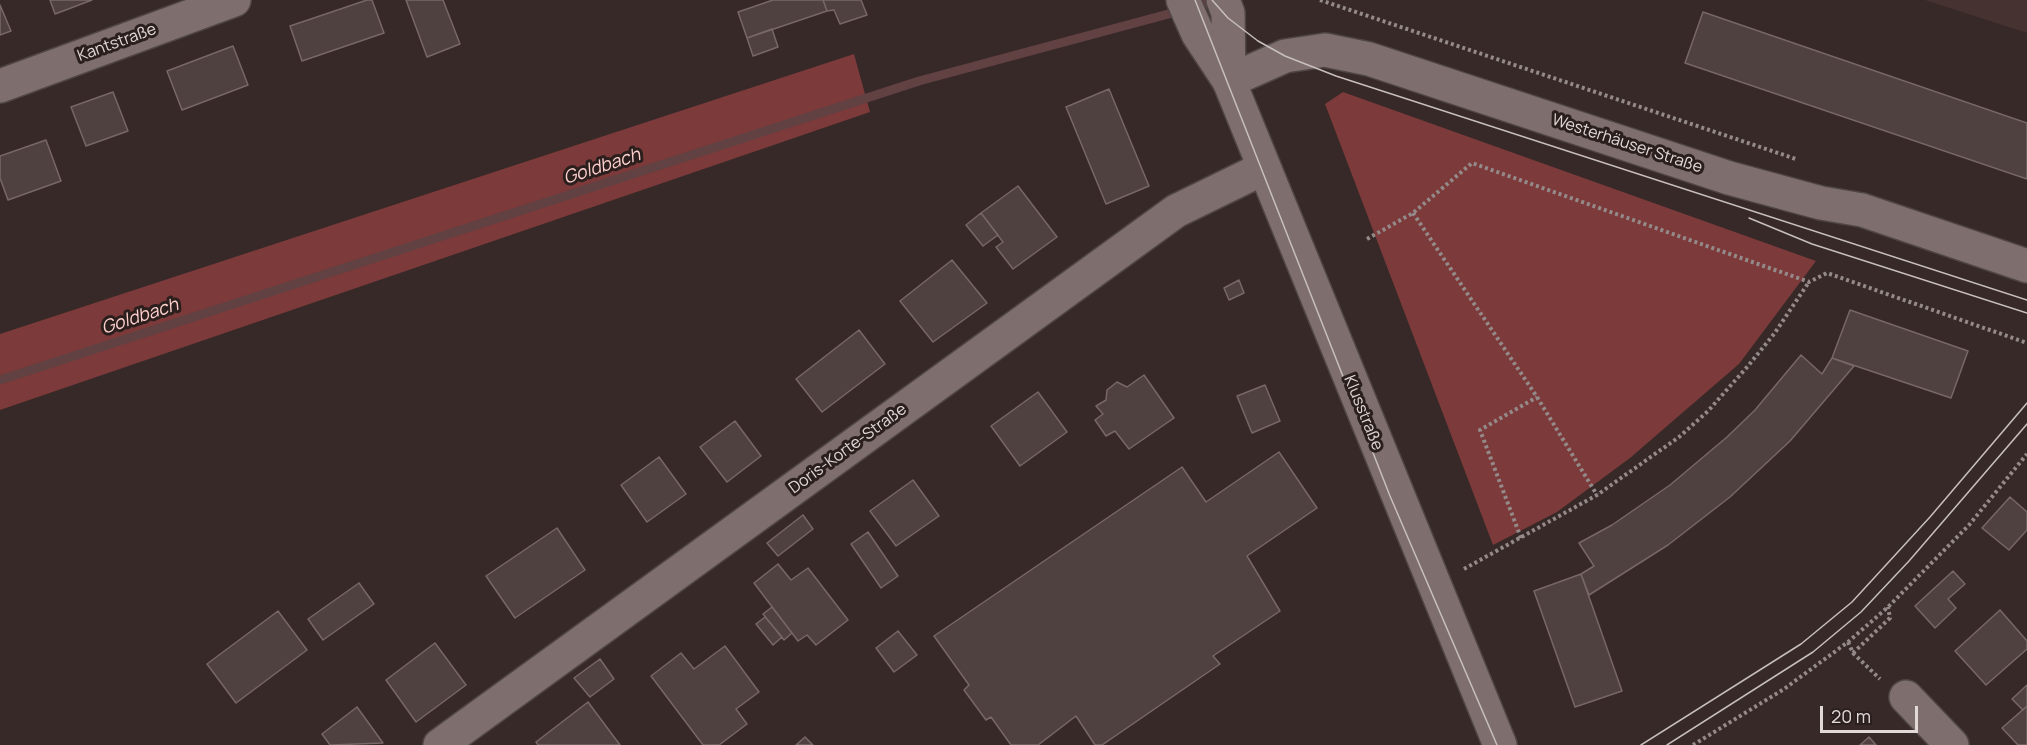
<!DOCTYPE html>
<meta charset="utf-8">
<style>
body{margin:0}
#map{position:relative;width:2027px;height:745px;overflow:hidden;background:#362928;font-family:Manrope,sans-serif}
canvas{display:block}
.scale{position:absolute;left:1820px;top:706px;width:98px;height:27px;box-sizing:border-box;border:3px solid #e1d9d8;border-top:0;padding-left:8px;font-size:18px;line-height:21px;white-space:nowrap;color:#e1d9d8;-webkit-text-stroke:4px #2b1f1e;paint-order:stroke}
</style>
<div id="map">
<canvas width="2027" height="745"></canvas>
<div class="scale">20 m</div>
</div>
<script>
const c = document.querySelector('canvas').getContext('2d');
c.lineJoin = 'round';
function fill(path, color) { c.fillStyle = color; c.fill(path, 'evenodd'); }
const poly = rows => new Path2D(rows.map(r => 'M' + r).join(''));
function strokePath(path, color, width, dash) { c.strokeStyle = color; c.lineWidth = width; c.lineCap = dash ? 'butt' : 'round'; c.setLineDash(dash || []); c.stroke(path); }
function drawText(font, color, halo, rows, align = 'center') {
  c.font = font + ' Manrope,sans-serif'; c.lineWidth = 6; c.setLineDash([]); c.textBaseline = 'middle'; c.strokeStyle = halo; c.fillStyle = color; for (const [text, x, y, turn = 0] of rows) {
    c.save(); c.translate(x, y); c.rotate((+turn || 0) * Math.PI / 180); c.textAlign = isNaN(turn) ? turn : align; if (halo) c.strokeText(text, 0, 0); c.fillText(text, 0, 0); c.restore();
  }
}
const built = poly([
 [1925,0,2027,0,2027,33]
]);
const green = poly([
 [854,54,870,112,0,410,0,334],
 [1343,92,1816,261,1739,364,1630,458,1557,512,1493,545,1325,104]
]);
const stream = poly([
 [0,380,919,81,1217,1]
]);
const building = poly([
 [50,0,92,0,55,14,50,0],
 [367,0,372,0,384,33,302,61,290,26,367,0],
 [406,0,443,0,460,44,427,57,406,0],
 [773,0,823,0,827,11,747,38,738,12,773,0],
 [823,0,861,0,867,15,840,24,834,10,827,11,823,0],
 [0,5,11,31,0,35,0,5],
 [1703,12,2027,123,2027,179,1685,63,1703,12],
 [772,29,778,47,753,56,747,38,772,29],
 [233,46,248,85,182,110,167,71,233,46],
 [1109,89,1149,186,1106,204,1066,107,1109,89],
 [113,92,128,131,86,146,71,107,113,92],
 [46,140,61,181,8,200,0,178,0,156,46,140],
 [1018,186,1057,237,1013,269,996,247,1003,242,981,213,1018,186],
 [981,213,998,235,983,246,966,225,981,213],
 [952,260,987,303,933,342,900,301,952,260],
 [1239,280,1244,293,1229,300,1224,288,1239,280],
 [1850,310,1968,351,1951,398,1832,358,1850,310],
 [859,330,885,364,822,412,796,379,859,330],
 [1801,355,1822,374,1832,358,1854,366,1790,441,1730,497,1668,545,1589,595,1581,574,1594,566,1579,543,1612,525,1670,485,1727,437,1755,410,1801,355],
 [1144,375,1174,418,1129,449,1115,431,1106,436,1095,420,1103,414,1096,406,1106,400,1107,390,1117,382,1127,387,1144,375],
 [1265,385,1280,421,1252,433,1237,396,1265,385],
 [1038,392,1067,432,1020,466,991,426,1038,392],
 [735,421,761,456,727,482,700,447,735,421],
 [1279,452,1317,508,1247,556,1280,611,1213,656,1220,664,1102,745,1095,745,1076,716,1038,745,1011,745,991,717,986,720,964,690,969,685,934,636,1182,467,1206,502,1279,452],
 [659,457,686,494,647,522,621,485,659,457],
 [913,480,939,516,896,546,870,511,913,480],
 [2010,497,2027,512,2027,530,2009,550,1982,528,2010,497],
 [803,515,813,529,778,556,767,543,803,515],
 [557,528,585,570,515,618,486,576,557,528],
 [868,532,898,576,881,588,851,544,868,532],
 [778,564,791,580,808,568,848,620,816,645,807,635,798,641,754,583,778,564],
 [1953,571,1965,584,1948,599,1956,608,1935,628,1915,606,1953,571],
 [1581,574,1622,691,1575,707,1534,591,1581,574],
 [359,583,374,604,323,640,308,619,359,583],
 [772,607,792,633,784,640,763,614,772,607],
 [2000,610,2027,641,2027,649,1986,685,1955,651,2000,610],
 [278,611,307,650,236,703,207,664,278,611],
 [765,617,782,637,773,645,756,624,765,617],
 [898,631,917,655,894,672,876,648,898,631],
 [435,643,466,685,416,722,386,680,435,643],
 [725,646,759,692,736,709,747,724,719,745,703,745,651,676,681,653,694,669,725,646],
 [600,659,614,679,590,697,574,678,600,659],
 [2027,685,2027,706,2023,710,2012,699,2027,685],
 [588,702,620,745,538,745,536,742,588,702],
 [2027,706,2027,745,2018,745,2002,728,2027,706],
 [357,707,383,743,330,745,322,734,357,707],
 [805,737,813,745,796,745,805,737],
 [1869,737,1876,745,1860,745,1869,737]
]);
const path = poly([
 [1320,0,1796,159],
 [1413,213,1537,397,1597,495],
 [1367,239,1413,213,1472,163,1809,282,1827,273,2027,343],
 [1521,538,1480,430,1537,397],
 [1464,569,1597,495,1679,437,1708,411,1748,366,1774,334,1809,282],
 [1848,642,1853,653,1880,679],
 [1853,653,1890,618,1888,607],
 [1693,745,1784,689,1848,642,1888,607,1969,525,2027,454]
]);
const minor = poly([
 [1183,0,1198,34,1229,81],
 [1223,0,1228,13,1229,81],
 [0,86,234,0],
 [1906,697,1952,745],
 [440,745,1176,211,1264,168]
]);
const tertiary = poly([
 [1500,745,1229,81,1285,56,1325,50,1369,59,1729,178,1821,203,1862,210,2027,266]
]);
const tram = poly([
 [1195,0,1390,496,1497,745],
 [1212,0,1228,18,1258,41,1285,56,1336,76,2027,300],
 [1749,218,1812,244,2027,313],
 [1641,745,1801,644,1852,602,1930,517,2027,403],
 [1667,745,1813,652,1861,612,1909,561,2027,424]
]);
const streetNames = [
 ["Kantstraße",117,43,-20],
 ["Westerhäuser Straße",1627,144,18],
 ["Klusstraße",1363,413,68],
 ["Doris-Korte-Straße",848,449,-36]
];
const waterNames = [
 ["Goldbach",602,167,-18],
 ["Goldbach",140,317,-18]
];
fill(built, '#463231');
fill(green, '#7c3a3a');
strokePath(stream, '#624142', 9);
fill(building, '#4f4140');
strokePath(building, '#776867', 1.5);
strokePath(minor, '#504545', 36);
strokePath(tertiary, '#504545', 36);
strokePath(path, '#948a89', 4, [3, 3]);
strokePath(minor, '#7e6f6e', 33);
strokePath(tertiary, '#7e6f6e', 33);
strokePath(tram, '#c7bfbe', 1.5);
drawText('16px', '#e1d9d8', '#2b1f1e', streetNames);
drawText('italic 18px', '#fed0cd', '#2b1f1e', waterNames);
</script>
